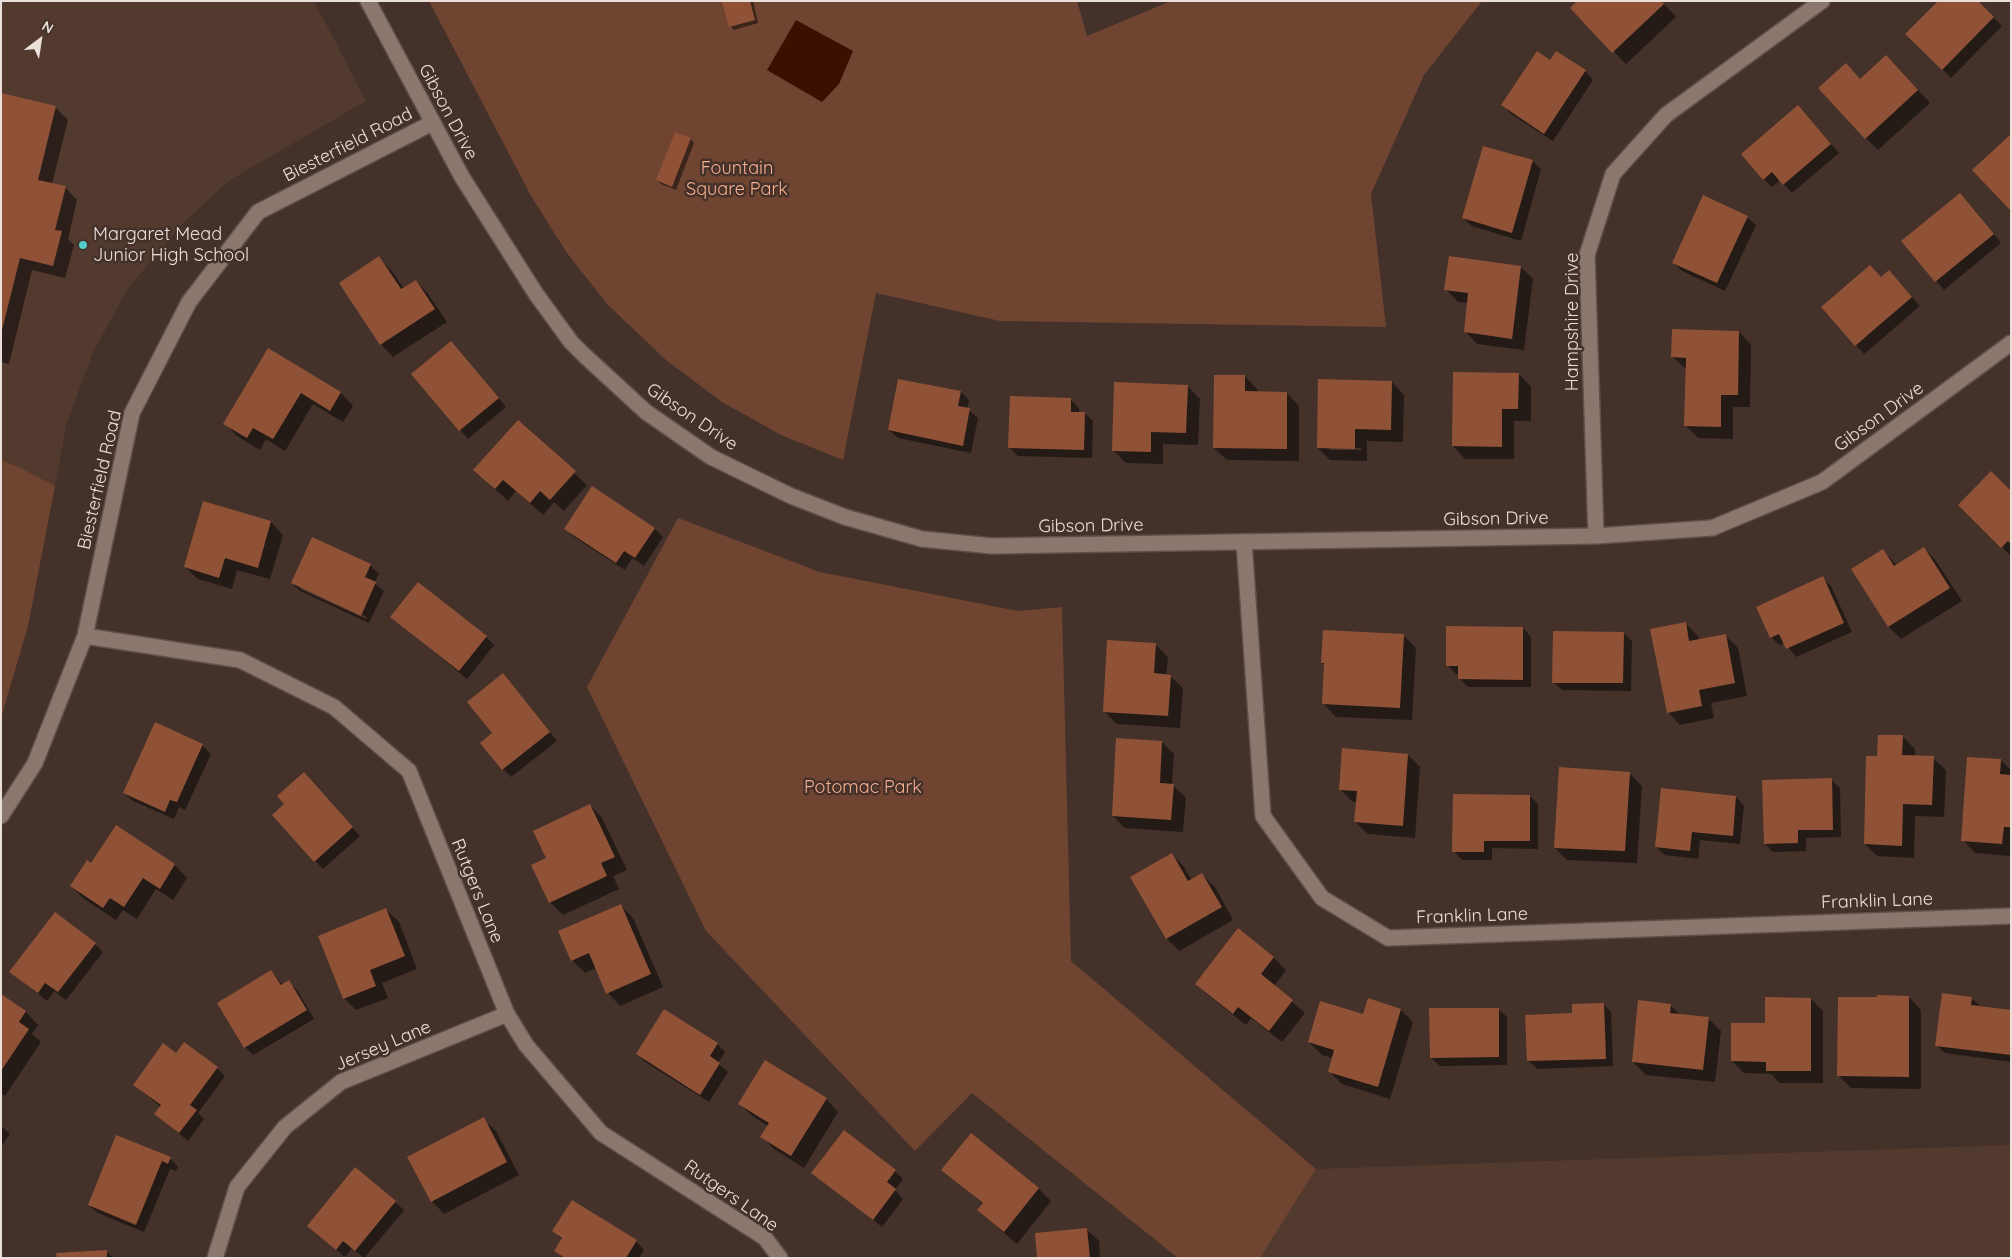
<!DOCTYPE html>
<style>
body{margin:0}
#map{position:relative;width:2012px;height:1259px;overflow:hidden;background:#44312a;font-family:Quicksand,sans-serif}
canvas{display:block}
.frame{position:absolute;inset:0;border:2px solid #ebdfda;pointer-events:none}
.north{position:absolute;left:15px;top:15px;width:50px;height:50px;-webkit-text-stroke:4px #44312a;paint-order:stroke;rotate:31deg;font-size:14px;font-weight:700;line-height:20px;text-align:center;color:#ebdfda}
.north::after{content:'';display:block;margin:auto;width:18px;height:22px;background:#ebdfda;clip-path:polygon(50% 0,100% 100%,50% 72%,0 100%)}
</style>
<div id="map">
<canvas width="2012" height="1259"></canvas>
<div class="frame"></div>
<div class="north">N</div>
</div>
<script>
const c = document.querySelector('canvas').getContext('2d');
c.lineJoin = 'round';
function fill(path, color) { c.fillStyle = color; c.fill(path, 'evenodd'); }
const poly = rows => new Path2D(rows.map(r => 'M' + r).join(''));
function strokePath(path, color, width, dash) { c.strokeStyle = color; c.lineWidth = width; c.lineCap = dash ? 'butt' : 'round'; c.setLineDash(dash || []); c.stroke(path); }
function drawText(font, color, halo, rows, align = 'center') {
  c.font = font + ' Quicksand,sans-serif'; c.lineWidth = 5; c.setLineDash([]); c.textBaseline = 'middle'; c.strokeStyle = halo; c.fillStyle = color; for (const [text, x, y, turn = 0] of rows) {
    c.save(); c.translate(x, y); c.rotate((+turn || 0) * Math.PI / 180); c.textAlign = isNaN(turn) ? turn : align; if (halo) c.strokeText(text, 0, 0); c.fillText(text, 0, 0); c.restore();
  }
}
const built = poly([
 [1,1,314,1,366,101,230,180,180,226,127,290,93,352,67,422,55,486,19,467,1,460],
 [2011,1145,2011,1258,1260,1258,1316,1169]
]);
const green = poly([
 [429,1,1077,1,1087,36,1171,1,1482,1,1424,75,1371,194,1386,327,1000,321,876,293,843,460,781,435,722,402,666,360,608,305,567,253,531,196],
 [1,460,19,467,55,486,28,626,1,718],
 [678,518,820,572,1018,611,1062,607,1071,961,1316,1169,1260,1258,1178,1258,972,1093,915,1151,706,931,587,687]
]);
const water = poly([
 [796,20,853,51,839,84,822,102,767,70]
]);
const shadow = poly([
 [731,1,753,1,758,23,734,30,730,26],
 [1661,1,1676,17,1626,64,1571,8],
 [1977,1,2002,26,1951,78,1907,34],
 [1886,56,1930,103,1878,150,1866,138,1861,80],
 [1551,61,1585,71,1593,80,1553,141,1511,114,1503,105],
 [1,94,55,107,68,120,52,184,65,187,77,200,68,239,74,245,65,278,32,270,9,364,1,362],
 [1806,115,1839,153,1792,193,1780,180,1772,187,1764,179],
 [676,134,691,139,694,143,676,190,661,184,657,180],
 [1484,147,1533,161,1541,169,1521,241,1472,226,1463,218],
 [1968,203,2001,243,1944,290,1903,241],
 [1747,217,1756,225,1725,291,1682,271,1673,262],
 [379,258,392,271,404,289,416,281,428,294,447,322,393,357,381,344],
 [1521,267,1533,279,1524,350,1477,344,1465,331,1468,303,1458,302,1446,289],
 [1881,278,1897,280,1920,306,1864,354,1823,308],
 [1739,332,1751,345,1750,407,1733,407,1733,439,1698,438,1685,425,1687,370,1673,357],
 [451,343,506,407,468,439,413,375],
 [268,350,341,393,353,406,343,422,313,404,285,451,266,439,260,450,237,436,225,423],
 [1519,374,1531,387,1531,421,1514,421,1514,459,1465,459,1453,446],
 [1245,376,1257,389,1257,392,1287,393,1299,406,1299,461,1227,460,1214,448],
 [1392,382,1404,395,1403,442,1367,441,1367,461,1330,460,1318,448],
 [1329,447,1361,448,1361,450,1329,450],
 [1187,386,1200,399,1198,445,1163,444,1163,464,1126,463,1113,450],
 [961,392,969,400,967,409,978,418,971,453,898,438,889,430],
 [1071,400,1079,408,1079,413,1084,413,1093,421,1092,458,1018,456,1009,447],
 [518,421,587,485,564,511,554,502,543,515,516,491,508,501,487,482],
 [592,488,655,529,663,537,644,566,632,558,625,570,574,537,566,529],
 [2011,492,2011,555,2010,555,1959,505],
 [204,502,271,522,283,535,270,579,237,570,232,589,198,579,185,567],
 [1924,548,1936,561,1962,601,1901,639,1889,627,1853,570,1883,551,1897,565],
 [370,565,379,574,374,583,384,591,369,623,300,591,292,583],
 [300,587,367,617,366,619,300,589],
 [1822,578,1831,586,1852,632,1796,657,1785,643,1779,645,1771,637],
 [392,617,486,637,494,645,467,679],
 [1685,623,1698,636,1699,641,1726,636,1738,648,1747,696,1711,703,1714,718,1680,725,1668,712],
 [1523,628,1531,637,1531,687,1468,687,1460,679,1460,674,1456,674,1447,665],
 [1623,633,1632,641,1631,691,1562,690,1553,682],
 [1403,635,1416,648,1412,720,1336,717,1324,704,1326,666,1322,663],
 [1155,644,1168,657,1166,675,1170,676,1183,688,1180,728,1117,724,1104,711],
 [503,675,557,741,511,777,503,769,494,734],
 [156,724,202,745,211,754,185,810,179,807,174,819,133,801,124,793],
 [1903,737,1915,749,1915,757,1933,758,1946,770,1944,817,1915,816,1914,858,1877,856,1865,844,1878,757],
 [1162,742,1174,754,1172,784,1186,798,1183,832,1125,828,1113,816],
 [1408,755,1420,767,1415,838,1368,834,1355,822,1357,802,1353,802,1340,789],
 [2001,760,2011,770,2011,856,1975,853,1963,840],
 [1630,774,1642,786,1637,863,1567,860,1555,848],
 [1831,780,1840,788,1841,837,1806,838,1806,851,1773,852,1765,844],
 [312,782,360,836,323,869,315,861,286,804],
 [1530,796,1538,804,1538,849,1492,848,1492,860,1462,860,1454,851],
 [1736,797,1744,806,1740,844,1700,840,1698,859,1665,855,1656,847],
 [590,805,602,818,627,870,613,876,619,889,563,915,550,902,547,859],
 [116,827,175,865,187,878,173,900,156,889,137,919,123,910,116,920,84,899,71,886,92,865],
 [1172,854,1184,867,1192,881,1202,875,1215,887,1233,920,1179,951,1167,939],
 [620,905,633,918,663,987,620,1006,608,993,596,968,585,973,572,960],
 [386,910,399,922,417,969,382,983,388,998,356,1010,344,998],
 [1239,930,1274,958,1286,970,1274,986,1305,1013,1282,1042,1251,1018,1246,1025,1209,996,1196,984],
 [95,944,103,952,66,1000,54,991,47,1001,11,971],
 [271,971,283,985,289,982,297,990,314,1019,253,1055,245,1047],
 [1,996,26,1012,38,1025,32,1034,41,1042,5,1096,1,1093],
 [1909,997,1921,1010,1921,1089,1851,1088,1839,1076],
 [1971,998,1980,1006,2011,1011,2011,1062,1945,1053,1936,1045],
 [1811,999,1823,1011,1823,1083,1780,1083,1771,1074,1744,1073,1732,1061,1766,1024],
 [1603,1004,1611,1012,1613,1066,1537,1069,1528,1060],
 [1670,1005,1681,1016,1708,1018,1721,1031,1715,1082,1646,1075,1633,1062],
 [1498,1009,1507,1017,1507,1065,1440,1066,1431,1058],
 [1401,1010,1413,1022,1390,1099,1342,1084,1329,1071,1333,1058,1322,1055,1309,1042,1364,1016],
 [717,1044,725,1052,718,1063,728,1072,709,1102,645,1062,637,1054],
 [177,1054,217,1068,225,1076,198,1113,204,1119,188,1141,156,1114,161,1107,134,1085],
 [826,1099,838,1112,804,1168,774,1149,762,1136,768,1126,752,1116,740,1104],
 [483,1119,496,1131,519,1175,444,1214,432,1201],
 [1,1126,10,1134,1,1147],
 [971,1134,1039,1189,1051,1201,1017,1244,978,1210,983,1204,943,1170],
 [117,1137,170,1158,178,1167,176,1171,170,1169,144,1232,98,1213,89,1205],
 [895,1171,903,1179,895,1190,903,1199,882,1227,813,1173],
 [395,1202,404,1210,364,1258,352,1248,345,1257,308,1226],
 [1086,1229,1099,1241,1100,1258,1038,1258],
 [554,1231,636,1241,644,1250,639,1258,563,1258,556,1251,562,1240],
 [106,1251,113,1258,58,1258]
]);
const building = poly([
 [726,1,750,1,755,20,729,27,722,2],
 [1577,1,1662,1,1664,4,1612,53,1570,8],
 [1938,1,1978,1,1994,17,1942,70,1905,34],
 [1537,51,1550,60,1556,51,1586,70,1544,134,1501,105],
 [1886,55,1918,90,1865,139,1818,88,1846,63,1860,79],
 [1,93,56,106,38,180,66,186,55,230,62,231,53,266,20,258,2,330],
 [1798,105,1831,144,1783,185,1772,172,1763,180,1741,154],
 [675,132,691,138,672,187,656,180],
 [2011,134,2011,211,1972,170],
 [1483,146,1533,160,1512,233,1462,218],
 [1960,193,1994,234,1935,282,1901,241],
 [1703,195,1748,216,1717,283,1672,263],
 [379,256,401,289,416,280,435,309,380,345,339,283],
 [1449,256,1521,266,1512,339,1464,332,1468,293,1444,290],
 [1870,265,1881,277,1889,270,1912,297,1855,346,1821,307],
 [1672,329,1739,331,1738,395,1721,395,1721,427,1684,426,1686,358,1671,357],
 [451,341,499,398,459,431,411,374],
 [268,348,341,392,330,411,301,393,273,439,253,428,247,438,223,424],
 [1453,372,1519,373,1518,409,1502,409,1502,447,1452,446],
 [1214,375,1245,375,1245,391,1287,392,1287,449,1213,448],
 [898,379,961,391,958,406,970,408,963,446,888,430],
 [1318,379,1392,381,1391,430,1355,429,1355,449,1317,448],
 [1114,382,1188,385,1186,433,1151,432,1151,452,1112,451],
 [1010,396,1071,398,1071,412,1085,412,1084,450,1008,448],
 [518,420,576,471,550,500,540,491,530,503,503,480,495,489,473,470],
 [1991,471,2011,491,2011,544,2008,541,2001,548,1958,505],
 [592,486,655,528,635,558,624,551,616,563,564,529],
 [203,501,271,521,258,568,225,558,219,578,184,567],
 [312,537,371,564,365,577,376,582,361,616,291,583],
 [1924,547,1950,588,1888,627,1851,569,1883,549,1894,566],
 [1823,576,1844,623,1786,649,1779,634,1770,638,1756,607],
 [418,582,487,636,459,671,390,617],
 [1686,622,1689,641,1726,634,1735,683,1699,690,1702,706,1667,713,1650,629],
 [1446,626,1523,627,1523,680,1458,679,1458,666,1446,666],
 [1323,630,1404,634,1400,708,1322,704,1324,663,1321,663],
 [1553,631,1624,632,1623,683,1552,683],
 [1107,640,1156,643,1154,673,1171,675,1168,716,1103,712],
 [503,673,550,732,502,770,480,743,492,733,467,702],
 [155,722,203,744,177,802,170,800,165,812,123,793],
 [1878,735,1903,735,1902,755,1934,756,1932,805,1903,804,1902,846,1864,844,1866,756,1877,756],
 [1116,738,1162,741,1160,783,1174,784,1171,820,1112,816],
 [1342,748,1408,754,1403,826,1354,822,1357,791,1339,790],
 [1967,757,2001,759,2000,774,2011,775,2011,827,2004,827,2002,844,1961,841],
 [1559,767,1630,772,1625,851,1554,848],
 [304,772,353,827,314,862,272,815,284,804,277,796],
 [1832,778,1833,830,1798,830,1798,843,1764,844,1762,780],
 [1661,788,1736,796,1733,836,1692,832,1690,851,1655,847],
 [1453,794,1530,795,1530,841,1484,841,1484,852,1452,852],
 [590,804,615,857,601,863,607,876,549,903,531,865,546,858,533,831],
 [116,825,175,864,160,889,143,878,124,907,110,898,103,908,70,886,87,860,91,863],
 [1172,853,1188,881,1202,873,1222,907,1166,939,1130,877],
 [621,904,651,974,606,994,589,953,571,961,558,931],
 [386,908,405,956,370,970,376,986,343,999,318,936],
 [55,912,96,943,58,992,45,983,38,993,9,972],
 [1238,928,1274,957,1261,974,1293,1000,1269,1031,1238,1007,1233,1014,1195,984],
 [271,970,281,985,289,980,307,1010,244,1048,217,1003],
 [1942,993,1972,997,1971,1005,2011,1010,2011,1055,1935,1046],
 [1,994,26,1011,19,1022,29,1029,1,1071],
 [1877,995,1909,996,1909,1077,1837,1076,1838,997,1877,997],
 [1765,997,1811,998,1811,1071,1766,1071,1766,1062,1731,1061,1731,1023,1765,1023],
 [1368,998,1401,1009,1378,1087,1328,1072,1334,1050,1308,1042,1320,1001,1363,1014],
 [1638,1000,1671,1004,1670,1013,1709,1017,1703,1070,1632,1062],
 [1604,1003,1606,1059,1527,1061,1525,1015,1572,1013,1572,1004],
 [1429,1008,1499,1008,1499,1057,1430,1058],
 [664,1009,718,1043,710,1056,720,1063,700,1095,636,1054],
 [184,1042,218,1067,190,1105,197,1110,179,1133,154,1114,161,1105,133,1085,163,1043,176,1053],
 [765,1060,827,1098,791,1156,760,1137,769,1123,738,1104],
 [484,1117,507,1162,431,1202,407,1157],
 [844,1130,896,1170,887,1182,896,1189,873,1220,811,1173],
 [971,1133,1039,1188,1004,1232,977,1210,983,1203,941,1170],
 [116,1135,171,1157,168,1164,162,1161,136,1225,88,1205],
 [355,1167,396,1201,355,1251,343,1241,336,1250,307,1226],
 [572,1200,637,1240,626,1258,565,1258,554,1251,562,1238,552,1231],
 [1087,1228,1090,1258,1037,1258,1035,1233],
 [107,1250,107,1258,57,1258,56,1253]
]);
const minor = poly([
 [368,1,462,177,536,294,571,342,584,355,646,412,711,457,791,496,845,517,922,539,992,546,1596,536,1712,528,1822,482,2011,343],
 [1596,536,1587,255,1613,174,1666,115,1822,1],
 [1244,542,1263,816,1322,898,1388,938,2011,916],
 [85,636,240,660,334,707,409,771,507,1014,526,1045,601,1133,765,1238,780,1258],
 [1,816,35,763,85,636,132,413,189,302,258,212,432,123],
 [215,1258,237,1187,285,1127,341,1082,507,1014]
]);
const markers = [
 [83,245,5,"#53cdcb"]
];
const streetNames = [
 ["Gibson Drive",448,112,62],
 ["Biesterfield Road",348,145,-27],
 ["Hampshire Drive",1573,322,-90],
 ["Gibson Drive",692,417,34],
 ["Gibson Drive",1879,417,-36],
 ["Biesterfield Road",100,480,-77],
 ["Gibson Drive",1496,519,-1],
 ["Gibson Drive",1091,526,-1],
 ["Rutgers Lane",477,891,68],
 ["Franklin Lane",1877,901,-2],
 ["Franklin Lane",1472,916,-2],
 ["Jersey Lane",383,1046,-23],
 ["Rutgers Lane",731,1196,35]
];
const parkNames = [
 ["Fountain",737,169],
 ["Square Park",737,190],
 ["Potomac Park",863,788]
];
const poiNames = [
 ["Margaret Mead",93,235],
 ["Junior High School",93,256]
];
fill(built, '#533a2f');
fill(green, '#6f4431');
fill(water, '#3b1000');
fill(shadow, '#0007');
fill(building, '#905236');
strokePath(minor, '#60504a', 18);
strokePath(minor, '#8c776e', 15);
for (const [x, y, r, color] of markers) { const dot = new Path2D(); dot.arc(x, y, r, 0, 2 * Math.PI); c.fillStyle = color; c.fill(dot); strokePath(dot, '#44312a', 2); }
drawText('18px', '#ebdfda', '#44312a', streetNames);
drawText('18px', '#f8ae8e', '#44312a', parkNames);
drawText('18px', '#ebdfda', '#44312a', poiNames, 'left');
</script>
